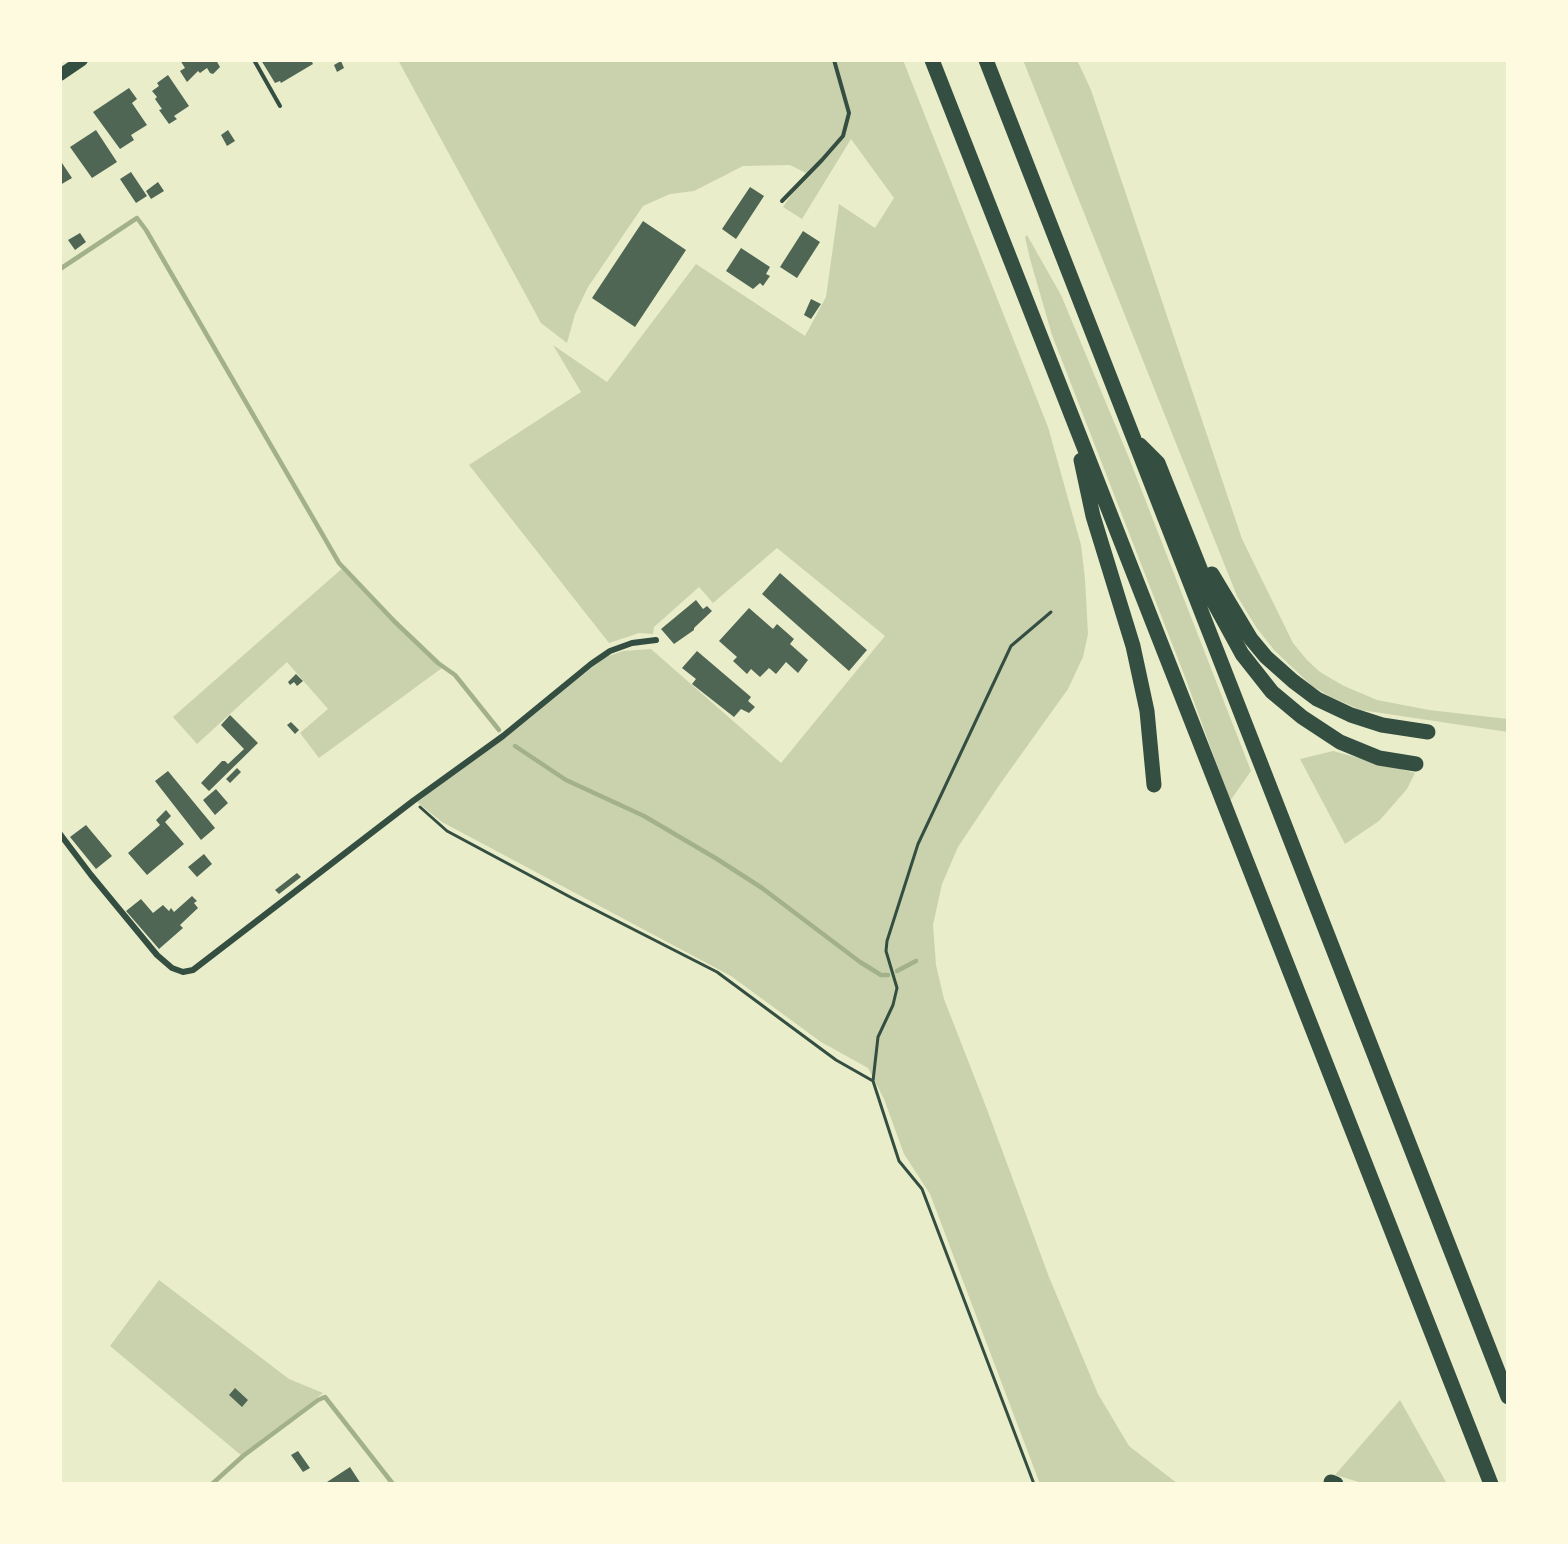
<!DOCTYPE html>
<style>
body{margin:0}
#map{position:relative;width:1568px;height:1544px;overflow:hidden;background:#e9edc9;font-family:"DejaVu Sans",sans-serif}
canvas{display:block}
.frame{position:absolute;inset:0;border:62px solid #fefae0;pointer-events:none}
</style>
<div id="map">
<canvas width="1568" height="1544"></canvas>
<div class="frame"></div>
</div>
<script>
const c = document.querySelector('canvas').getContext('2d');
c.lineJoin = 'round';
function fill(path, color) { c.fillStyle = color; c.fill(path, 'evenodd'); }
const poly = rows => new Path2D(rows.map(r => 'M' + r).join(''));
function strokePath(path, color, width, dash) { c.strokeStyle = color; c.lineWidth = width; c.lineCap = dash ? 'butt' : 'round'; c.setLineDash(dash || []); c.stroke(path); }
const green = poly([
 [398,60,903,60,1048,427,1081,545,1085,579,1088,634,1083,657,1068,689,1000,784,958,847,942,884,933,925,936,965,944,999,988,1112,1049,1277,1098,1394,1129,1446,1178,1484,1040,1484,930,1194,904,1154,884,1099,868,1068,821,1042,731,976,442,822,417,802,606,657,623,651,651,649,781,763,885,636,777,548,713,603,699,587,654,627,653,634,639,633,609,643,469,465,581,392,553,345,607,382,696,264,805,336,826,297,839,204,875,228,894,198,851,139,802,219,783,207,806,173,790,165,743,166,694,191,670,194,643,206,588,287,575,314,567,343,541,323],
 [1023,60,1077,60,1091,90,1242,539,1293,643,1307,660,1320,672,1344,686,1377,700,1429,710,1508,719,1508,732,1361,710,1331,697,1312,686,1274,650,1256,627,1237,596],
 [1027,235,1061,295,1129,458,1251,771,1230,801,1185,677,1052,335,1030,259,1025,237],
 [345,566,442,668,319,758,300,733,328,709,287,662,197,744,173,717],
 [1333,751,1415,773,1407,789,1379,821,1345,844,1300,759],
 [159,1280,289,1379,323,1393,242,1456,110,1346],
 [1400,1400,1447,1484,1366,1484,1335,1475]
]);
const stream = poly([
 [60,269,137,218,146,230,339,563,394,621,438,663,455,675,499,730],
 [515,746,566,780,644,816,717,859,762,888,860,962,881,975,888,975],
 [897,971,916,961],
 [212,1484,243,1456,318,1400,325,1397,393,1484]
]);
const building = poly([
 [180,60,216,60,220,67,213,74,210,73,207,68,200,73,198,71,187,82,180,71,185,68],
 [261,60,311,60,313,64,281,83,280,81,275,83],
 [341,61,344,68,337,72,334,65],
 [168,75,189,106,174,116,177,119,169,124,159,110,162,109,155,99,157,97,152,91,159,86,157,83],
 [129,88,137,99,132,103,147,125,131,135,134,140,120,149,93,112],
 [96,130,117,162,92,178,70,147],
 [228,130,235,141,227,146,221,135],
 [60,160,72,178,60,185],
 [131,172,147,196,136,203,120,179],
 [158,182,164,191,151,199,146,191],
 [750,187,764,196,736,239,722,229],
 [643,221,686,250,635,327,592,298],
 [803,231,820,242,797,278,780,267],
 [80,233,86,242,75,250,68,240],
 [741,248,770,267,766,274,770,276,763,286,760,283,753,289,726,271],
 [811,299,821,304,811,319,804,315],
 [780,573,867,650,849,671,762,594],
 [696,600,703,609,707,606,712,611,694,628,694,630,674,644,661,629],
 [749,608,773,629,777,624,794,639,790,644,808,660,798,673,786,662,776,674,769,668,760,677,751,669,747,674,733,661,737,657,719,641],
 [697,651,751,697,748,701,755,707,749,713,741,709,734,717,692,684,696,679,682,668],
 [296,674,303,681,297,686,294,682,290,685,288,682],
 [230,715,258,743,209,791,201,783,222,761,225,761,228,764,244,749,221,725],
 [291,722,299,730,295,734,287,725],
 [237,768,241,772,230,783,226,779],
 [168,771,215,828,201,840,155,781],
 [216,789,228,803,215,815,203,800],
 [166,810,171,816,165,822,184,844,147,875,128,853,160,825,156,820],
 [86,825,112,856,96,869,70,837],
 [204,854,212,864,197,877,188,867],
 [297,873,301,877,279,894,275,890],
 [192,896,197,901,194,903,198,908,180,925,183,928,159,949,126,911,141,899,153,913,163,905,169,911,171,908,174,912],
 [235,1388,248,1400,242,1407,229,1395],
 [298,1451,310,1468,303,1472,291,1455],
 [350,1467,361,1484,324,1484]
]);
const path = poly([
 [420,807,447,831,572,898,717,972,836,1060,873,1081,899,1161,922,1189,1034,1484],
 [873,1081,878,1037,893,1005,897,988,886,951,887,941,918,844,1011,646,1051,612]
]);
const service = poly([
 [254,60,280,106],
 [782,201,822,160,843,136,849,113,834,60]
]);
const minor = poly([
 [60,834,91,875,157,955,172,968,183,972,193,970,413,801,503,736,591,664,610,651,632,643,656,640]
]);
const secondary = poly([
 [60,75,82,60]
]);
const motorway = poly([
 [932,60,1491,1484],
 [986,60,1508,1397],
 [1140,445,1158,463,1213,601,1242,654,1272,692,1302,717,1340,742,1379,758,1416,764],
 [1081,460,1093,516,1133,646,1147,711,1154,785],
 [1212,574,1251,639,1266,657,1293,681,1317,699,1351,715,1382,725,1428,732],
 [1331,1482,1336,1484]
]);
fill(green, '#cad2ad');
strokePath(stream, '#a3b18a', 4.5);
fill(building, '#4f6655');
strokePath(path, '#344e41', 3);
strokePath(service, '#344e41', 4);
strokePath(minor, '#344e41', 6);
strokePath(secondary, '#344e41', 12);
strokePath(motorway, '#344e41', 15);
</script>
